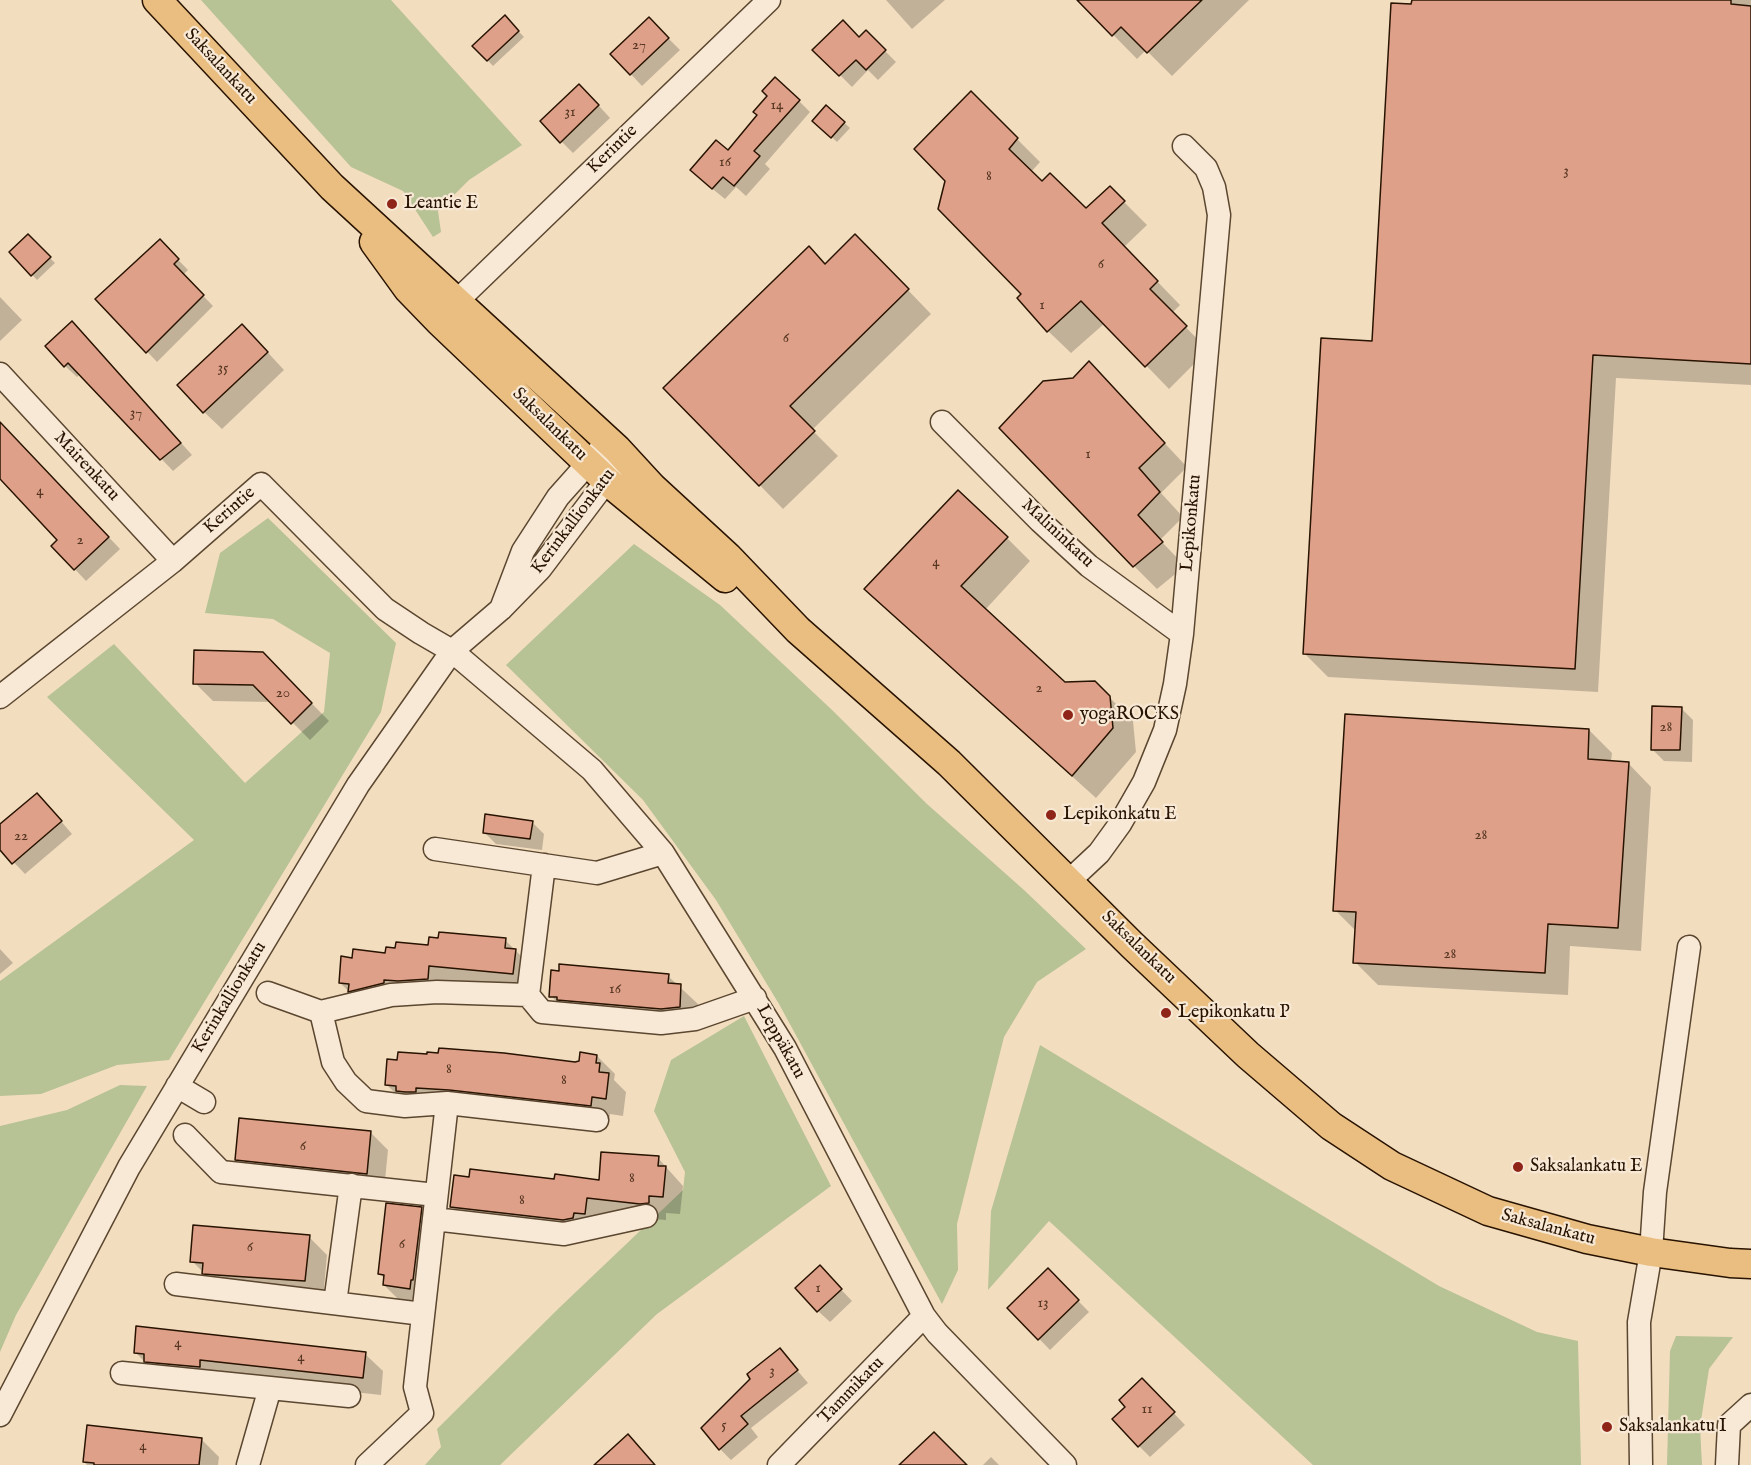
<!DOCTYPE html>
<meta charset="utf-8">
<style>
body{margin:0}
canvas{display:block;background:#f3ddbf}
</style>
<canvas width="1751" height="1465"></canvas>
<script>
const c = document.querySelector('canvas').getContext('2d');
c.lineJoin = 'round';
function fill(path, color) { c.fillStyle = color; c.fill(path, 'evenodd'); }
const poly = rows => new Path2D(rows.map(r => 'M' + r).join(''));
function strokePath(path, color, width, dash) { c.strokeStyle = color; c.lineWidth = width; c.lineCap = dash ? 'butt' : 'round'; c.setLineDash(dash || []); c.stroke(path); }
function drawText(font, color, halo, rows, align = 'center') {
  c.font = font + ' "IM FELL English",serif'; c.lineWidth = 4.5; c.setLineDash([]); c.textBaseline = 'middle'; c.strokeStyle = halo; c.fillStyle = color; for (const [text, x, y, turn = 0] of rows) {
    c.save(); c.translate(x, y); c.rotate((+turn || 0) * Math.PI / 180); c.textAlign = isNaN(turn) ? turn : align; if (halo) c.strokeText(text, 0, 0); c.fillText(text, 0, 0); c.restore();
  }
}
const green = poly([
 [201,0,391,0,522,145,469,180,438,211,441,232,433,237,403,191,351,167],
 [268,518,396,643,381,712,169,1060,117,1065,41,1094,0,1096,0,981,194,840,47,697,114,644,245,783,324,712,330,653,273,619,205,613,220,553],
 [634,544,720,605,831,709,927,804,1024,890,1086,949,1037,982,1004,1037,957,1224,958,1270,942,1304,779,1004,716,900,643,800,506,665],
 [744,1016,831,1186,657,1314,500,1465,425,1465,441,1447,437,1429,559,1308,683,1190,685,1172,654,1111,671,1060],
 [1040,1045,1439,1286,1537,1332,1578,1341,1581,1465,1313,1465,1049,1221,988,1290,991,1211],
 [120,1085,147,1086,16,1315,0,1352,0,1126,67,1110],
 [1676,1336,1733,1337,1709,1369,1700,1427,1702,1465,1667,1465,1670,1351]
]);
const shadow = poly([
 [886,0,945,0,912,29],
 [1079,0,1249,0,1172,76,1146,50,1137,59],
 [1413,0,1751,0,1751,385,1616,378,1598,692,1328,677,1304,653,1374,343],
 [505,17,524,37,493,66,474,46],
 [649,19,680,50,642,86,612,54],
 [866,32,896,62,878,80,868,70,852,87,815,50,860,39],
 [971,93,1040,162,1031,172,1042,183,1086,211,1110,188,1147,225,1124,247,1180,305,1172,313,1208,350,1169,389,1105,323,1071,353,1048,331,1023,294],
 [591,97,610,118,573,153,561,141],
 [799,101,810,112,765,164,770,169,746,196,736,187,725,199,704,182,759,116],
 [827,107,850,128,837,142,820,126],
 [28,236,55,263,37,280,11,252],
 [160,241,188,270,183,275,213,306,157,362,97,299],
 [879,260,931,314,812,430,838,456,783,509,665,388,825,265],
 [0,297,22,320,0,341],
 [83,334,192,455,173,471,80,374,77,377,65,366],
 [260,344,284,370,222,429,204,412],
 [1112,387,1187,467,1161,493,1183,517,1160,540,1185,566,1157,589,1134,566],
 [0,422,120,549,86,581,53,546,60,540,0,478],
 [1007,538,1030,561,985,610,1064,684,1109,697,1133,721,1136,752,1096,798,890,612],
 [262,653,329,721,310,740,272,702,213,701,195,683],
 [1681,708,1693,720,1692,762,1664,761,1652,749],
 [1589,730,1612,753,1611,762,1628,763,1651,787,1641,951,1570,946,1568,995,1378,985,1355,962,1357,932,1335,910],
 [48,806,72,834,25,874,0,848,0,826],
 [532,822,544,834,542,850,496,844,484,832],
 [505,940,523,958,530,991,358,1000,340,983,354,959,386,954,397,949],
 [0,949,13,963,0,974],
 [668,976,698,1004,697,1025,569,1014,551,996],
 [597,1056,615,1074,614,1080,626,1092,623,1116,610,1114,609,1123,404,1102,386,1084,576,1064],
 [370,1132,388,1150,384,1191,254,1177,236,1159],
 [658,1158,683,1186,680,1214,666,1213,666,1220,604,1215,602,1231,469,1224,452,1207,555,1181,600,1181],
 [421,1208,439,1226,427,1306,402,1303,384,1285,385,1279,379,1273],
 [309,1237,327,1255,323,1299,222,1291,192,1261],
 [1048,1270,1089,1312,1050,1350,1009,1308],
 [831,1279,852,1301,830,1322,818,1311],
 [780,1350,808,1383,751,1428,758,1437,731,1460,720,1449],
 [135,1352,365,1354,383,1371,381,1395,153,1370],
 [1154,1392,1185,1425,1150,1457,1139,1446,1127,1407],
 [201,1439,219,1457,218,1465,87,1465,84,1462],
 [991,1457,999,1465,983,1465]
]);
const building = poly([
 [1077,0,1202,0,1147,53,1121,27,1112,36,1077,0],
 [1412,0,1731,0,1731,4,1751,6,1751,364,1593,355,1575,669,1303,654,1321,338,1372,341,1391,3,1411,4,1412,0],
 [505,15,519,31,487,61,472,46,505,15],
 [649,17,669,38,630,75,610,54,649,17],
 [843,20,859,37,866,30,886,50,866,70,856,60,839,76,812,50,843,20],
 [775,77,800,100,754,151,760,156,734,186,723,177,712,189,690,170,716,140,728,150,757,115,753,112,767,96,762,91,775,77],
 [579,84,599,105,560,143,540,121,579,84],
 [971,91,1018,138,1009,149,1042,181,1050,173,1086,208,1110,186,1125,201,1102,223,1158,281,1150,289,1187,326,1145,367,1081,301,1047,332,1017,298,1021,294,938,209,945,181,914,149,971,91],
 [826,105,845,122,831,138,812,121,826,105],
 [28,234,51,257,31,276,9,252,28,234],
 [855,234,909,289,790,406,815,431,759,486,663,388,809,246,825,264,855,234],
 [160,239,179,259,174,264,204,295,146,353,95,299,160,239],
 [72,321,181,443,160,460,68,363,64,367,45,346,72,321],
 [242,324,268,352,203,413,177,385,242,324],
 [1089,361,1165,443,1139,468,1160,492,1138,515,1163,542,1133,567,999,428,1043,381,1073,378,1089,361],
 [0,422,109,537,74,570,51,546,57,540,0,479,0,422],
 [958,490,1008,537,961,586,1065,682,1095,681,1110,696,1113,728,1072,776,864,589,958,490],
 [194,650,263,652,312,703,291,724,253,685,193,684,194,650],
 [1652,706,1682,707,1680,750,1651,750,1652,706],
 [1345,714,1589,729,1588,759,1629,762,1618,928,1548,924,1545,973,1353,963,1356,912,1333,911,1345,714],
 [37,793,62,821,12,864,0,850,0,824,37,793],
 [485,814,533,821,530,839,483,833,485,814],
 [439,932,506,938,505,948,516,949,513,974,429,966,428,979,398,981,384,980,384,983,348,992,349,984,339,983,341,956,352,958,353,949,385,953,386,947,395,948,396,942,428,945,429,937,438,938,439,932],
 [559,964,669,974,668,983,681,984,680,1007,661,1009,557,1000,557,997,549,997,551,970,559,971,559,964],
 [439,1048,504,1053,575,1062,579,1061,580,1052,597,1055,596,1063,600,1063,599,1072,609,1073,606,1099,592,1097,591,1106,449,1090,416,1088,416,1092,405,1092,396,1091,396,1086,385,1085,387,1059,397,1060,398,1052,427,1054,427,1052,438,1053,439,1048],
 [239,1118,371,1131,367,1174,235,1160,239,1118],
 [601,1152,659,1156,658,1166,666,1166,663,1197,649,1196,649,1203,640,1204,587,1198,585,1214,574,1213,573,1218,563,1220,450,1207,454,1175,469,1177,470,1169,554,1179,555,1174,599,1180,601,1152],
 [386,1203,422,1207,413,1280,411,1280,410,1289,383,1285,384,1275,378,1274,386,1203],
 [193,1225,310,1235,305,1281,202,1274,203,1263,190,1262,193,1225],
 [820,1265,842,1289,817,1312,795,1288,820,1265],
 [1048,1268,1079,1300,1038,1340,1007,1308,1048,1268],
 [136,1326,366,1352,363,1378,200,1360,200,1367,144,1362,144,1354,134,1353,136,1326],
 [780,1348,798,1370,741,1416,748,1424,719,1450,701,1428,750,1379,747,1374,780,1348],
 [1142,1378,1175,1412,1138,1447,1112,1419,1125,1407,1119,1400,1142,1378],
 [87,1425,202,1438,199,1465,94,1465,94,1463,83,1462,87,1425],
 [934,1432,967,1465,899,1465,934,1432],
 [628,1434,655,1465,594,1465,628,1434]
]);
const minor = poly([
 [457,301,769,0],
 [0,374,173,561],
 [942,422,1040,521,1089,566,1182,634],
 [0,697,173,561,261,484,385,609,421,633,452,651,592,770,663,853,785,1048,924,1316,937,1333,1065,1465],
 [435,849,597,873,663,853],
 [1069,881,1099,853,1120,824,1144,782,1165,730,1175,684,1182,634,1219,215,1214,187,1206,168,1184,146],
 [268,993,321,1012,391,995,437,992,528,995,542,1012,661,1023,695,1019,755,998],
 [528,995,544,865],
 [321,1012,333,1062,346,1082,366,1101,405,1106,447,1103,597,1120],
 [177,1086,204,1102],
 [185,1135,221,1172,436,1195],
 [434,1219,564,1234,646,1216],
 [176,1284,423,1314],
 [335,1303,351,1185],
 [122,1373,349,1396],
 [0,1415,129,1167,358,785,452,651,501,609,540,569,617,467,617,449,599,451,558,497,523,551,501,609],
 [248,1465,270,1388],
 [367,1465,422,1413,415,1387,447,1103],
 [779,1465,924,1316],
 [1641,1465,1639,1322,1651,1252,1655,1192,1689,947],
 [1727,1465,1729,1425,1751,1405]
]);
const major = poly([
 [157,0,332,187,617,449,652,487,728,557,798,630,949,763,1132,945,1248,1055,1331,1126,1392,1166,1488,1211,1587,1239,1651,1252,1730,1263,1751,1264],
 [374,242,408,289,439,321,607,481,725,578]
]);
const markers = [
 [392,204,6,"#8f2418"],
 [1068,715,6,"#8f2418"],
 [1051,815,6,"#8f2418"],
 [1166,1013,6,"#8f2418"],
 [1518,1167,6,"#8f2418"],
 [1607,1427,6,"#8f2418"]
];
const numberNames = [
 ["27",639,46],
 ["14",777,106],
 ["31",570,113],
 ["16",725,163],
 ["3",1566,172],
 ["8",989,177],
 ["6",1101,265],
 ["1",1042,306],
 ["6",786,339],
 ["35",223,369],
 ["37",136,414],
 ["1",1088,455],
 ["4",40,492],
 ["2",80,541],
 ["4",936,563],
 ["2",1039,689],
 ["20",283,694],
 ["28",1666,728],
 ["28",1481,836],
 ["22",21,837],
 ["28",1450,955],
 ["16",615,990],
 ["8",449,1070],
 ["8",564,1081],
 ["6",303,1147],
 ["8",632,1179],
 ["8",522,1201],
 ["6",402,1245],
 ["6",250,1248],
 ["1",818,1289],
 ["13",1043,1304],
 ["4",178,1344],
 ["4",301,1358],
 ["3",772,1372],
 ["11",1147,1410],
 ["5",724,1426],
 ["4",143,1447]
];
const streetNames = [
 ["Saksalankatu",220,67,47],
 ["Kerintie",613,150,-44],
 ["Saksalankatu",549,425,44],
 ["Mairenkatu",86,467,47],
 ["Kerintie",230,511,-41],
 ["Kerinkallionkatu",574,522,-53],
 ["Lepikonkatu",1192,523,-85],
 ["Malininkatu",1057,534,43],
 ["Saksalankatu",1138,948,44],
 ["Kerinkallionkatu",230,998,-59],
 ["Leppäkatu",780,1042,61],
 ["Saksalankatu",1548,1228,15],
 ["Tammikatu",852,1391,-46]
];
const poiNames = [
 ["Leantie E",404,204],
 ["yogaROCKS",1080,715],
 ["Lepikonkatu E",1063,815],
 ["Lepikonkatu P",1178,1013],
 ["Saksalankatu E",1530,1167],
 ["Saksalankatu I",1619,1427]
];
fill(green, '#b7c295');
fill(shadow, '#0003');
fill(building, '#dea088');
strokePath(building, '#281300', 1.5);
strokePath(minor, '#5b4630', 25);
strokePath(major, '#281300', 31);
strokePath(minor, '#f7e9d5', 22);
strokePath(major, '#eabe80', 28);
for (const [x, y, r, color] of markers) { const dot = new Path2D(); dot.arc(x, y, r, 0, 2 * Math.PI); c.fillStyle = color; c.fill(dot); strokePath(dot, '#f7e9d5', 2); }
drawText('15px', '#563622', null, numberNames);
drawText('18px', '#281300', '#f7e9d5', streetNames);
drawText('18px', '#281300', '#f7e9d5', poiNames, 'left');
</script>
